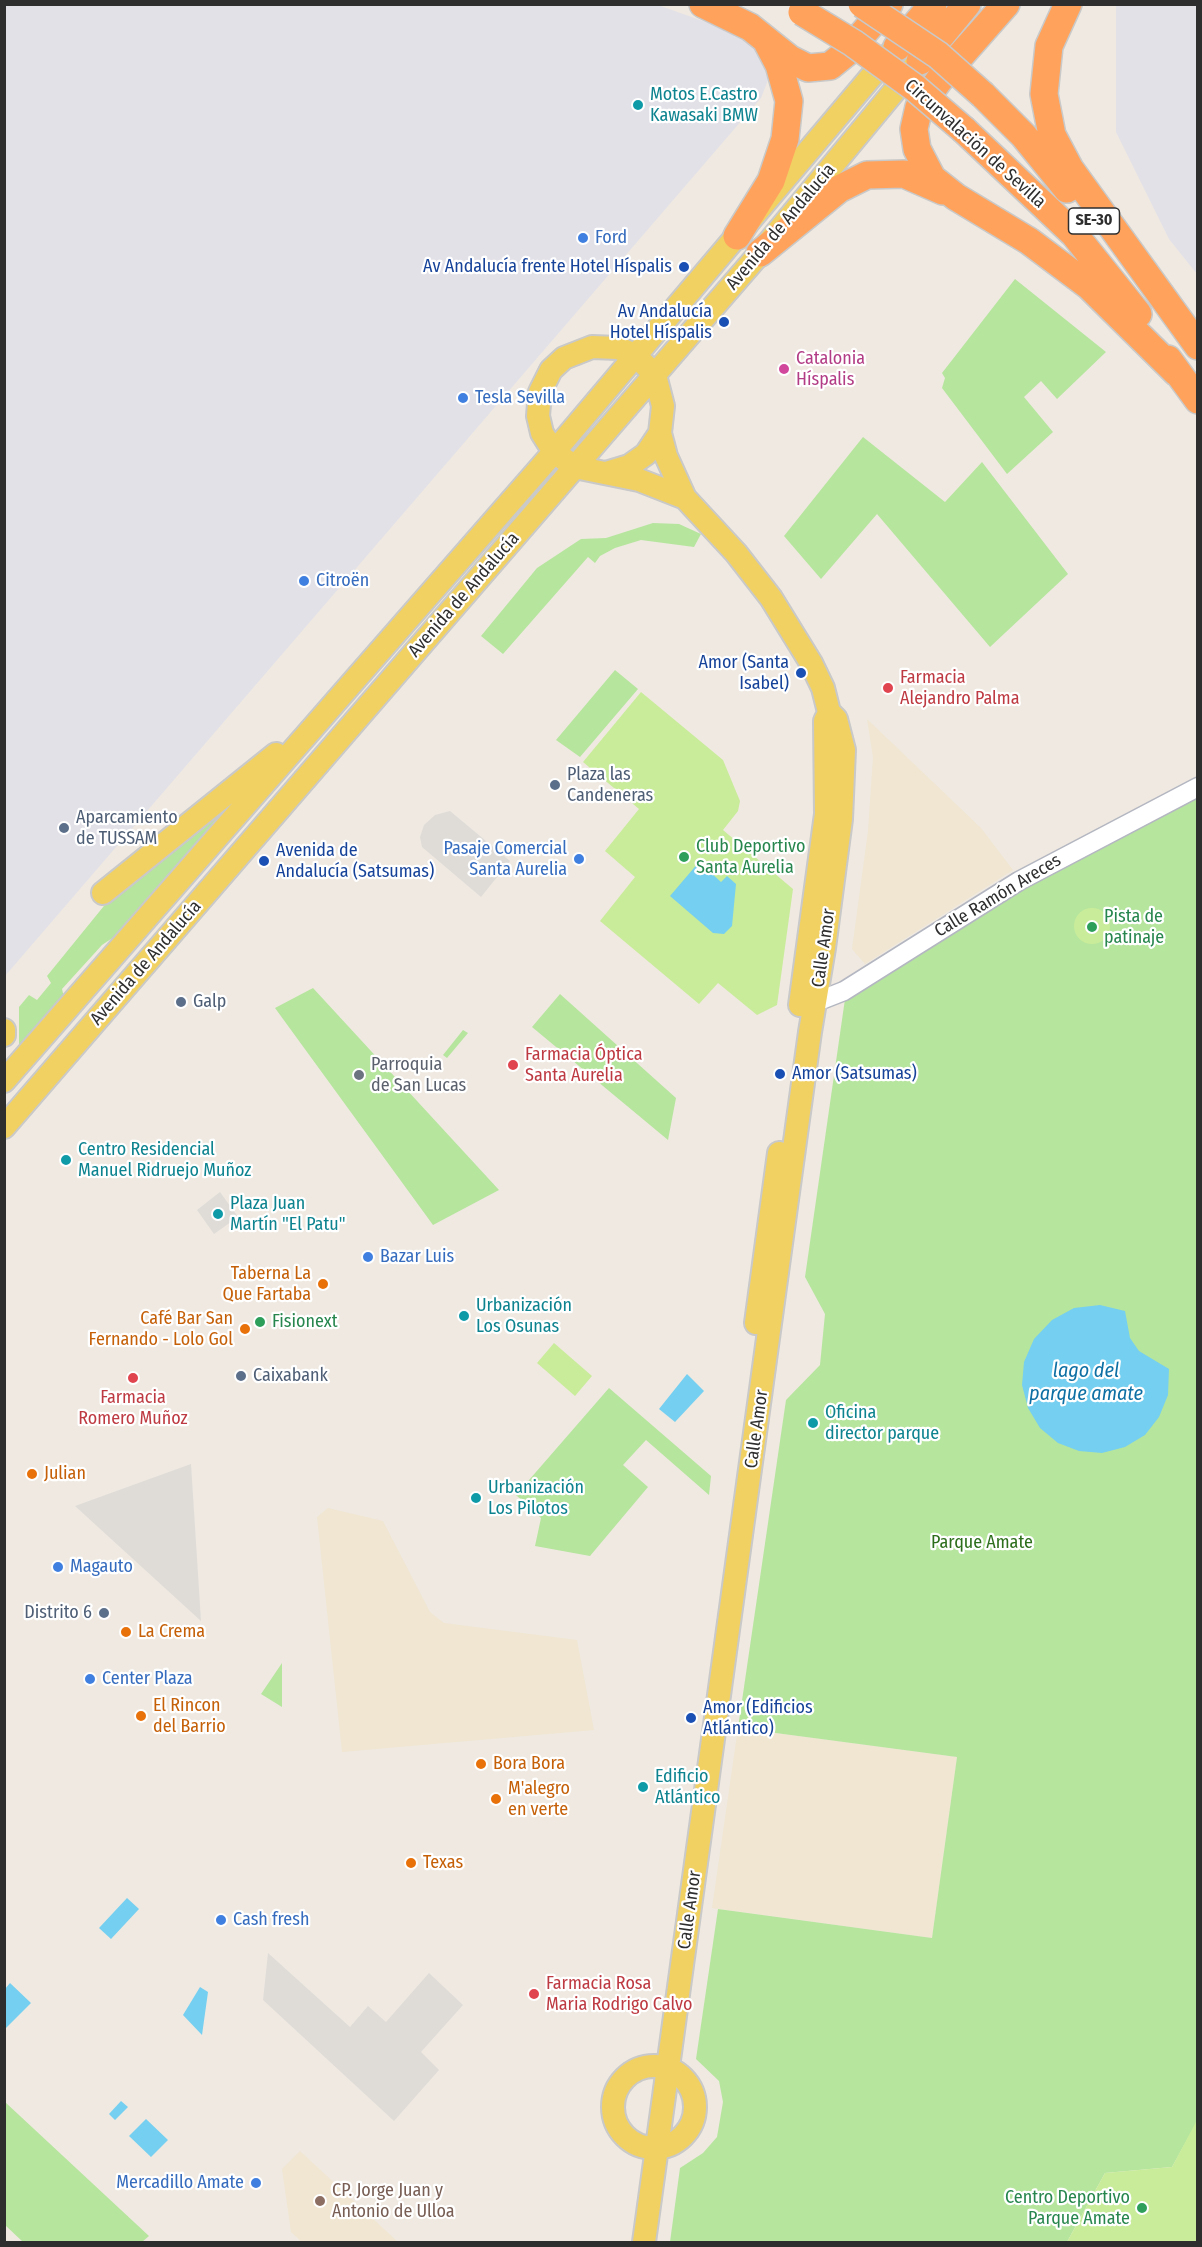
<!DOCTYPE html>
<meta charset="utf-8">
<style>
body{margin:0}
#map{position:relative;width:1202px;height:2247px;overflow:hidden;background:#efe9e1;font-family:"Fira Sans Condensed",sans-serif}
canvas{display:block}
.frame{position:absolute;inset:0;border:6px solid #2e2e2e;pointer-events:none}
</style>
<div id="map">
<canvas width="1202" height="2247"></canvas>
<div class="frame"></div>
</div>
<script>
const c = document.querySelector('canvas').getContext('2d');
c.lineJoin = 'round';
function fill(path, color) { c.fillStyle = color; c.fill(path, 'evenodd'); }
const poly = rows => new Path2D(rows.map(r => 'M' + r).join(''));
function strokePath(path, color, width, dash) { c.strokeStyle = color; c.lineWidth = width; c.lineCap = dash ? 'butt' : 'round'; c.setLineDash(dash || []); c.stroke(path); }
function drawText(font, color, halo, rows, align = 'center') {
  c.font = font + ' "Fira Sans Condensed",sans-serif'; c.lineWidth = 4.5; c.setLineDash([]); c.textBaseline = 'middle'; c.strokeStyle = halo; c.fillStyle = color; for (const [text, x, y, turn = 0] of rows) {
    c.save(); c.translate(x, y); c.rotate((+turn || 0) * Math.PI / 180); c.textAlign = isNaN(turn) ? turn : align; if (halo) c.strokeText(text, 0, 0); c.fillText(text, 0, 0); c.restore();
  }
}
const industrial = poly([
 [655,4,748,37,768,63,765,72,768,80,761,98,5,976,5,5],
 [1116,5,1197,5,1197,274,1169,239,1116,132]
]);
const education = poly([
 [867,719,981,828,1013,870,865,964,852,949,868,831,873,757],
 [328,1508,383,1521,430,1612,444,1623,577,1640,594,1730,342,1752,317,1517],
 [738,1728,957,1757,932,1938,712,1908],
 [300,2151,398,2242,302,2242,291,2232,282,2169]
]);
const green = poly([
 [1015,279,1106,352,1057,399,1041,381,1024,397,1053,432,1007,474,942,388,945,378,942,373],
 [863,437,945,502,982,462,1068,574,990,647,877,514,821,579,784,536],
 [653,523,679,524,701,534,694,547,641,540,615,548,600,556,595,563,588,557,503,654,481,636,537,568,581,539,606,538],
 [615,670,638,689,580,757,556,740],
 [265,772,129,927,102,945,62,989,65,1002,19,1054,19,1007,29,995,37,1000,51,983,47,976,121,885],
 [1197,797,1197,2122,1172,2167,1105,2173,1067,2242,670,2242,680,2168,703,2153,717,2137,723,2102,719,2081,696,2059,718,1909,932,1938,957,1757,738,1728,786,1400,820,1365,825,1314,805,1277,845,999,1025,888],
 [313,988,499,1190,433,1225,275,1008],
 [560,994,676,1098,668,1140,532,1027],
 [463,1030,468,1033,447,1058,443,1055],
 [609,1388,711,1476,709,1495,646,1440,623,1465,648,1487,590,1556,535,1546,541,1518,516,1495],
 [282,1663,282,1707,261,1694],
 [5,2102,149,2236,142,2242,23,2242,5,2225]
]);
const pitch = poly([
 [641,692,723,760,740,801,738,811,723,830,793,889,777,1005,757,1015,718,983,699,1004,600,921,635,877,605,851,639,809,583,762],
 '1074 926a18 18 0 1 1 36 0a18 18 0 1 1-36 0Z',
 [554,1343,592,1376,575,1396,537,1363],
 [1197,2120,1197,2242,1067,2242,1105,2173,1172,2167]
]);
const plaza = poly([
 [450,811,510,861,481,897,422,847,420,837,424,825,435,815],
 [220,1192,238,1217,214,1234,197,1210],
 [191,1464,201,1621,75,1506],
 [268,1953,350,2027,368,2006,386,2022,429,1973,463,2005,421,2052,439,2070,394,2121,263,2000]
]);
const water = poly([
 [699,862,721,882,727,876,736,884,732,926,724,934,713,933,670,896],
 [1100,1305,1125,1311,1130,1338,1139,1351,1169,1369,1168,1395,1159,1417,1145,1435,1125,1447,1102,1453,1079,1451,1058,1443,1040,1428,1028,1408,1022,1385,1024,1362,1034,1339,1052,1320,1074,1308],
 [687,1374,704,1391,675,1422,659,1409],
 [127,1898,139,1909,111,1939,99,1928],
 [10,1983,31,2003,5,2029,5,1989],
 [200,1987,208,1992,202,2035,183,2015],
 [121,2101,128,2107,115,2120,109,2114],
 [146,2119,168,2140,151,2157,129,2136]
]);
const minor = poly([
 [805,1001,816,1002,844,991,1019,881,1198,787]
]);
const major = poly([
 [606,473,629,466,646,454,660,433,663,406,655,375,635,355,618,348,592,347,564,358,551,370,540,392,538,416,542,433,554,452,575,467,639,480,685,498],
 [103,893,276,754],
 [800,1005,826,814,825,721,829,713],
 [4,1030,4,1035],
 [4,1081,554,452,892,52],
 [4,1127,760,253,915,66],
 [756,1323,779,1153],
 '613 2107a41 41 0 1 1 82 0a41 41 0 1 1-82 0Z',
 [644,2242,810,1032,824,948,841,819,844,750,836,719,829,712,823,688,811,663,771,598,736,553,685,498,666,456,660,433]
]);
const highway = poly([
 [703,4,750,27,790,59,808,68,830,66,846,53,889,4],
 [1006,4,940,79,919,107,914,129,917,149,932,178,956,197,1029,241,1089,286,1176,372],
 [1068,4,1049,46,1044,94,1052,135,1070,169,1198,346],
 [897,47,933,4],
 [920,61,967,4],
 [983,95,1024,136,1067,189],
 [964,130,1074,234,1138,314],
 [737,236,771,181,785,139,789,101,779,65,767,42],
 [760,253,839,189,867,175,904,174,943,191],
 [1168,359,1198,400]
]);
const highwayBridge = poly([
 [862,4,938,55,983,95],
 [802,12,853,43,915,88,964,130]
]);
const markers = [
 [638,105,6,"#0f9aa8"],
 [583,238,6,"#3f7fe0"],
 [684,267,6,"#1a4fb4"],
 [724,322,6,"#1a4fb4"],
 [784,369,6,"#d1479c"],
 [463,398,6,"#3f7fe0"],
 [304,581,6,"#3f7fe0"],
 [801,673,6,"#1a4fb4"],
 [888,688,6,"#e0444e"],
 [555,785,6,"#5c6f8a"],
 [64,828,6,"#5c6f8a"],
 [684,857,6,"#2e9e5b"],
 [579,859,6,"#3f7fe0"],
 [264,861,6,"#1a4fb4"],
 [1092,927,6,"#2e9e5b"],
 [181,1002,6,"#5c6f8a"],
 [513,1065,6,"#e0444e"],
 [780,1074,6,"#1a4fb4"],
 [359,1075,6,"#6b7280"],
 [66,1160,6,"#0f9aa8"],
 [218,1214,6,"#0f9aa8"],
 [368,1257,6,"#3f7fe0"],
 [323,1284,6,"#e8710a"],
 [464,1316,6,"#0f9aa8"],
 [260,1322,6,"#2e9e5b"],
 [245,1329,6,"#e8710a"],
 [241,1376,6,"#5c6f8a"],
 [133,1378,6,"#e0444e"],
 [813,1423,6,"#0f9aa8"],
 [32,1474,6,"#e8710a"],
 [476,1498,6,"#0f9aa8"],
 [58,1567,6,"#3f7fe0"],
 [104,1613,6,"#5c6f8a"],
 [126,1632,6,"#e8710a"],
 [90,1679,6,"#3f7fe0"],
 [141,1716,6,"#e8710a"],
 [691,1718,6,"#1a4fb4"],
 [481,1764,6,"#e8710a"],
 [643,1787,6,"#0f9aa8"],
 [496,1799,6,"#e8710a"],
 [411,1863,6,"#e8710a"],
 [221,1920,6,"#3f7fe0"],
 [534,1994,6,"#e0444e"],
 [256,2183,6,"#3f7fe0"],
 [320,2201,6,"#8d6e63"],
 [1142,2208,6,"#2e9e5b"]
];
const shields = [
 [1094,221,51]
];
const shieldNames = [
 ["SE-30",1094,221]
];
const cultureNames = [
 ["Motos E.Castro",650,95],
 ["Kawasaki BMW",650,116],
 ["Centro Residencial",78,1150],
 ["Manuel Ridruejo Muñoz",78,1171],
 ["Plaza Juan",230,1204],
 ["Martín \"El Patu\"",230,1225],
 ["Urbanización",476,1306],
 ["Los Osunas",476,1327],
 ["Oficina",825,1413],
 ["director parque",825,1434],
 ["Urbanización",488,1488],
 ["Los Pilotos",488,1509],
 ["Edificio",655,1777],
 ["Atlántico",655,1798]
];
const streetNames = [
 ["Circunvalación de Sevilla",975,144,42],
 ["Avenida de Andalucía",781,227,-50],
 ["Avenida de Andalucía",464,595,-49],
 ["Calle Ramón Areces",998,896,-31],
 ["Calle Amor",824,948,-82],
 ["Avenida de Andalucía",146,963,-49],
 ["Calle Amor",757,1429,-82],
 ["Calle Amor",690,1910,-82]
];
const shopNames = [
 ["Ford",595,238],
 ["Tesla Sevilla",475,398],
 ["Citroën",316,581],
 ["Pasaje Comercial",567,849,"right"],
 ["Santa Aurelia",567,870,"right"],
 ["Bazar Luis",380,1257],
 ["Magauto",70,1567],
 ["Center Plaza",102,1679],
 ["Cash fresh",233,1920],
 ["Mercadillo Amate",244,2183,"right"]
];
const transitNames = [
 ["Av Andalucía frente Hotel Híspalis",672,267],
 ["Av Andalucía",712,312],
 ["Hotel Híspalis",712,333],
 ["Amor (Santa",789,663],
 ["Isabel)",789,684],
 ["Avenida de",276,851,"left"],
 ["Andalucía (Satsumas)",276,872,"left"],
 ["Amor (Satsumas)",792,1074,"left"],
 ["Amor (Edificios",703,1708,"left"],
 ["Atlántico)",703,1729,"left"]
];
const hotelNames = [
 ["Catalonia",796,359],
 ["Híspalis",796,380]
];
const healthNames = [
 ["Farmacia",900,678],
 ["Alejandro Palma",900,699],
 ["Farmacia Óptica",525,1055],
 ["Santa Aurelia",525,1076],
 ["Farmacia",133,1398,"center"],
 ["Romero Muñoz",133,1419,"center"],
 ["Farmacia Rosa",546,1984],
 ["Maria Rodrigo Calvo",546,2005]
];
const serviceNames = [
 ["Plaza las",567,775],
 ["Candeneras",567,796],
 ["Aparcamiento",76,818],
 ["de TUSSAM",76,839],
 ["Galp",193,1002],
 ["Caixabank",253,1376],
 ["Distrito 6",92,1613,"right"]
];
const leisureNames = [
 ["Club Deportivo",696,847],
 ["Santa Aurelia",696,868],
 ["Pista de",1104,917],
 ["patinaje",1104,938],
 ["Fisionext",272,1322],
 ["Centro Deportivo",1130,2198,"right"],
 ["Parque Amate",1130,2219,"right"]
];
const worshipNames = [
 ["Parroquia",371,1065],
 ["de San Lucas",371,1086]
];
const foodNames = [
 ["Taberna La",311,1274,"right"],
 ["Que Fartaba",311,1295,"right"],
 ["Café Bar San",233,1319,"right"],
 ["Fernando - Lolo Gol",233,1340,"right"],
 ["Julian",44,1474],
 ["La Crema",138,1632],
 ["El Rincon",153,1706],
 ["del Barrio",153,1727],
 ["Bora Bora",493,1764],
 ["M'alegro",508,1789],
 ["en verte",508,1810],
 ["Texas",423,1863]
];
const parkNames = [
 ["Parque Amate",982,1543]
];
const educationNames = [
 ["CP. Jorge Juan y",332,2191],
 ["Antonio de Ulloa",332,2212]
];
const waterNames = [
 ["lago del",1086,1371],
 ["parque amate",1086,1394]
];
fill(industrial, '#e3e1e8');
fill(education, '#f0e6d1');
fill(green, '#b6e59e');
fill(pitch, '#c9ec9a');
fill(plaza, '#dfdcd8');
fill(water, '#75cff0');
strokePath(minor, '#b4b7c1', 21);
strokePath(major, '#c9c9c9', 26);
strokePath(highway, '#c9c9c9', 30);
strokePath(minor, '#fff', 18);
strokePath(major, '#f2d163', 22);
strokePath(highway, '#ffa35c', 27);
strokePath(highwayBridge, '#c9c9c9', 30, []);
strokePath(highwayBridge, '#ffa35c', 27);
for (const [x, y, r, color] of markers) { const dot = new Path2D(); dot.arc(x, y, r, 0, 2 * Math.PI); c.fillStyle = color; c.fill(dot); strokePath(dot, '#fff', 2); }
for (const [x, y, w] of shields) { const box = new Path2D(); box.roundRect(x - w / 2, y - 13, w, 26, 4.5); c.fillStyle = '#fff'; c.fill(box); strokePath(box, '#2e2e2e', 1.5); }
drawText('bold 16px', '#2e2e2e', null, shieldNames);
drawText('18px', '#0d838f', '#fff', cultureNames, 'left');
drawText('18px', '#2e2e2e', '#fff', streetNames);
drawText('18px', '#366cbe', '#fff', shopNames, 'left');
drawText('18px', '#164399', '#fff', transitNames, 'right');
drawText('18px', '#b23c85', '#fff', hotelNames, 'left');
drawText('18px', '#be3a42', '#fff', healthNames, 'left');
drawText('18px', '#4e5e75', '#fff', serviceNames, 'left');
drawText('18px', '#27864d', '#fff', leisureNames, 'left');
drawText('18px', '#5b616d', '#fff', worshipNames, 'left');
drawText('18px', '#c56008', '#fff', foodNames, 'left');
drawText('18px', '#2c6e1b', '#fff', parkNames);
drawText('18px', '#785e54', '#fff', educationNames, 'left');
drawText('italic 20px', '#0d6fa3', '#fff', waterNames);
</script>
